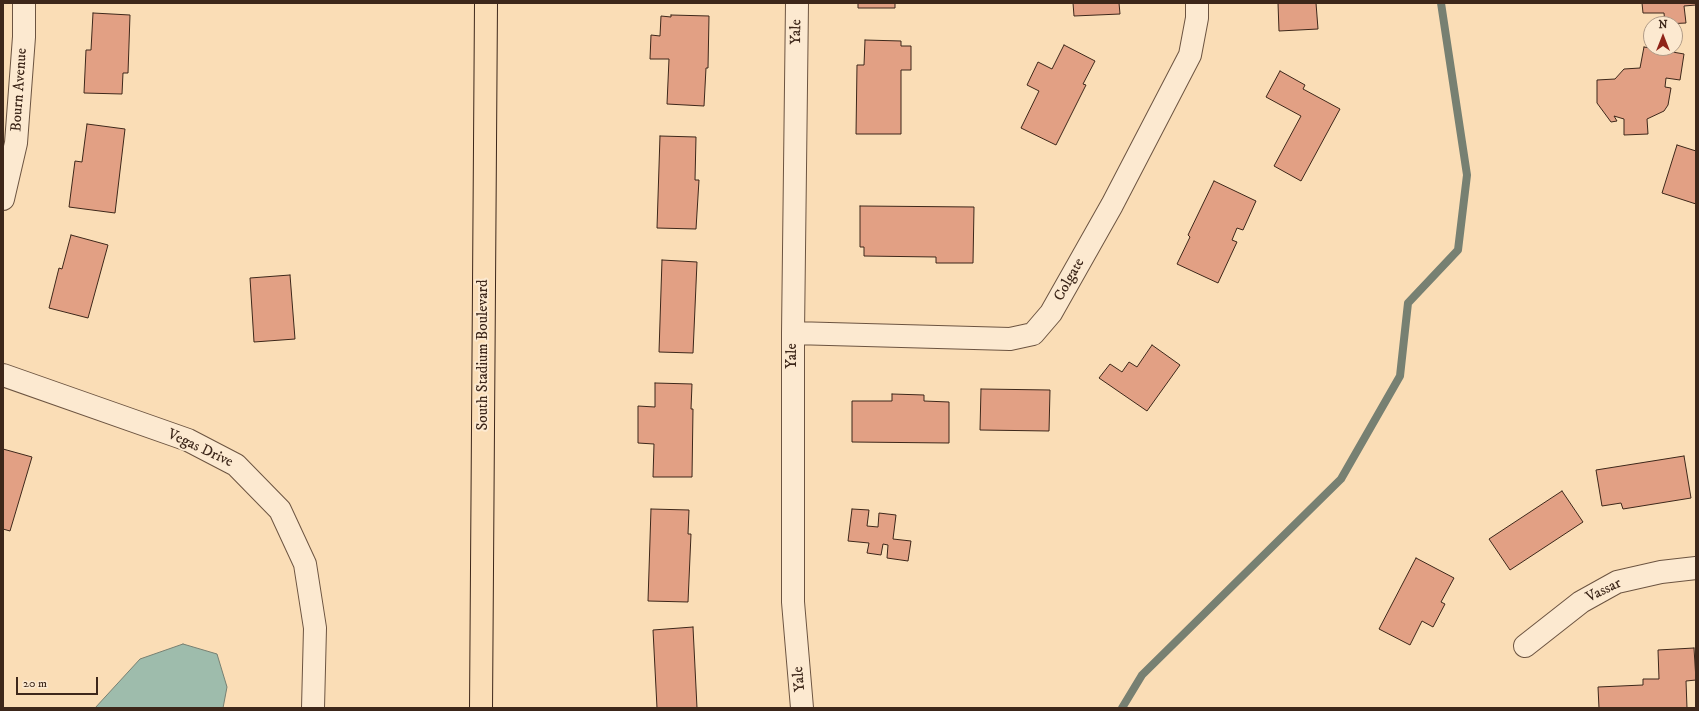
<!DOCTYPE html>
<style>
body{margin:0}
#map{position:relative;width:1699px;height:711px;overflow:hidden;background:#faddb6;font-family:"IM FELL DW Pica",serif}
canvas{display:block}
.frame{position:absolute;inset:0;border:4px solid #3d271a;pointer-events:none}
.north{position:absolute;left:1643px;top:16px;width:40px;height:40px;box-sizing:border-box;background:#fce9d0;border:1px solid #b09b87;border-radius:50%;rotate:0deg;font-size:11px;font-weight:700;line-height:16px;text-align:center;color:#3d271a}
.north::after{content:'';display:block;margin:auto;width:14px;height:18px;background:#8f2418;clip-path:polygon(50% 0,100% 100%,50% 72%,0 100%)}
.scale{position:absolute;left:16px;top:677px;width:82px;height:18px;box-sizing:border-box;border:2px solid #3d271a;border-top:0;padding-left:5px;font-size:12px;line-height:14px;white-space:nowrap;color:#3d271a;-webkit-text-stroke:3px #fce9d0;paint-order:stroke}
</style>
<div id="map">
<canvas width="1699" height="711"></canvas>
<div class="frame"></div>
<div class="north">N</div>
<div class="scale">20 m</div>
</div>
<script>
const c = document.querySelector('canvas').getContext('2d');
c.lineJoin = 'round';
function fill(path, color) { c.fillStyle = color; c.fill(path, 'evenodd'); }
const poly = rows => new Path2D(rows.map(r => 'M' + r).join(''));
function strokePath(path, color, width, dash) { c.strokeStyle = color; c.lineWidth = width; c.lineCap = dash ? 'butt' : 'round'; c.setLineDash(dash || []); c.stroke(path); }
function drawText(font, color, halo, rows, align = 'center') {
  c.font = font + ' "IM FELL DW Pica",serif'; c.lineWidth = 4; c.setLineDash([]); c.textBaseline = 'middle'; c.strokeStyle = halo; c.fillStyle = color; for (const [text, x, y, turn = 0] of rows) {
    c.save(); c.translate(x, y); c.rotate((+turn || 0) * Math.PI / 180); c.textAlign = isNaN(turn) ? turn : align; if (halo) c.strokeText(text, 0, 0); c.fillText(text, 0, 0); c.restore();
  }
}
const water = poly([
 [183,644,217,654,227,687,223,708,95,708,140,659,183,644]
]);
const stream = poly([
 [1122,708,1142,675,1341,479,1400,376,1408,303,1458,250,1467,175,1441,3]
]);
const building = poly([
 [858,3,895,3,895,8,858,8,858,3],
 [1073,3,1119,3,1120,14,1074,16,1073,3],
 [1278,3,1316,3,1318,29,1279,31,1278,3],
 [1642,3,1696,3,1696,5,1684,6,1686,23,1665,24,1664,13,1643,13,1642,3],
 [93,13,130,15,128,73,123,73,122,94,84,93,86,50,91,50,93,13],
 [671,15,709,16,708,68,706,68,704,106,667,104,669,59,650,59,651,35,660,36,661,16,671,17,671,15],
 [865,40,901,41,901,46,911,46,911,70,901,70,901,134,856,134,857,65,864,65,865,40],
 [1064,45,1095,61,1083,84,1086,85,1056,145,1021,128,1039,91,1027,85,1038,62,1052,69,1064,45],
 [1644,47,1684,54,1680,80,1666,78,1665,87,1671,88,1668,105,1664,111,1647,119,1648,134,1624,135,1624,119,1614,116,1617,121,1611,122,1597,103,1597,80,1615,79,1624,69,1640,68,1644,47],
 [1280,71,1305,85,1303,89,1340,109,1301,181,1274,166,1301,116,1266,97,1280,71],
 [87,124,125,129,115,213,69,207,75,161,82,162,87,124],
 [660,136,696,137,695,180,699,180,696,229,657,228,660,136],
 [1677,145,1696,151,1696,204,1662,193,1677,145],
 [1214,181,1256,201,1243,230,1237,228,1232,240,1237,242,1218,283,1177,264,1190,237,1188,235,1214,181],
 [860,206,974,207,973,263,936,263,936,257,864,256,864,247,860,247,860,206],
 [71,235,108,245,88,318,49,308,59,268,62,269,71,235],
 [662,260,697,262,693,353,659,352,662,260],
 [290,275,295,339,254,342,250,278,290,275],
 [1152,345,1180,365,1147,411,1099,378,1110,364,1122,372,1129,362,1137,367,1152,345],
 [655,383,692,384,691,409,693,409,692,477,653,477,654,444,638,443,638,406,655,407,655,383],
 [981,389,1050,390,1049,431,980,430,981,389],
 [892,394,924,395,924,401,949,402,949,443,852,442,852,401,892,401,892,394],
 [3,449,32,457,10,531,3,529,3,449],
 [1684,456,1691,498,1623,509,1621,503,1602,506,1596,470,1684,456],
 [1562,491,1583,522,1510,570,1489,539,1562,491],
 [651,509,689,510,688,534,691,534,688,602,648,601,651,509],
 [852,509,869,510,867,526,878,527,879,513,896,515,893,539,911,541,908,561,887,558,888,545,883,544,881,555,867,553,869,543,848,541,852,509],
 [1416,558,1454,578,1441,602,1445,604,1433,627,1422,621,1410,645,1379,629,1416,558],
 [693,627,697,708,657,708,653,630,693,627],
 [1694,648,1696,680,1686,681,1687,708,1599,708,1598,687,1643,685,1643,679,1659,679,1658,650,1694,648]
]);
const street = poly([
 [797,3,793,333,793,602,802,708],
 [3,199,16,143,24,37,24,3],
 [793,333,1010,339,1033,334,1051,313,1112,205,1190,55,1197,18,1197,3],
 [3,375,188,440,236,465,280,510,305,564,315,628,313,708],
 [1525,646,1581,602,1617,582,1661,572,1696,568]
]);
const primary = poly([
 [481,708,486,3]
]);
const streetNames = [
 ["Yale",797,32,-89],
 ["Bourn Avenue",20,90,-86],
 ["Colgate",1070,280,-61],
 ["South Stadium Boulevard",484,355,-90],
 ["Yale",793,356,-90],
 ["Vegas Drive",200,449,25],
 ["Vassar",1604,591,-26],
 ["Yale",800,679,-95]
];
fill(water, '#9ebcac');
strokePath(water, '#778072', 1);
strokePath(stream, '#778072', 8);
fill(building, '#e2a084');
strokePath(building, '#3d271a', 1);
strokePath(street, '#6c5441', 24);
strokePath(primary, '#3d271a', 24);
strokePath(street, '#fce9d0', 22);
strokePath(primary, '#faddb6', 22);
drawText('15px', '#3d271a', '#fce9d0', streetNames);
</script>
